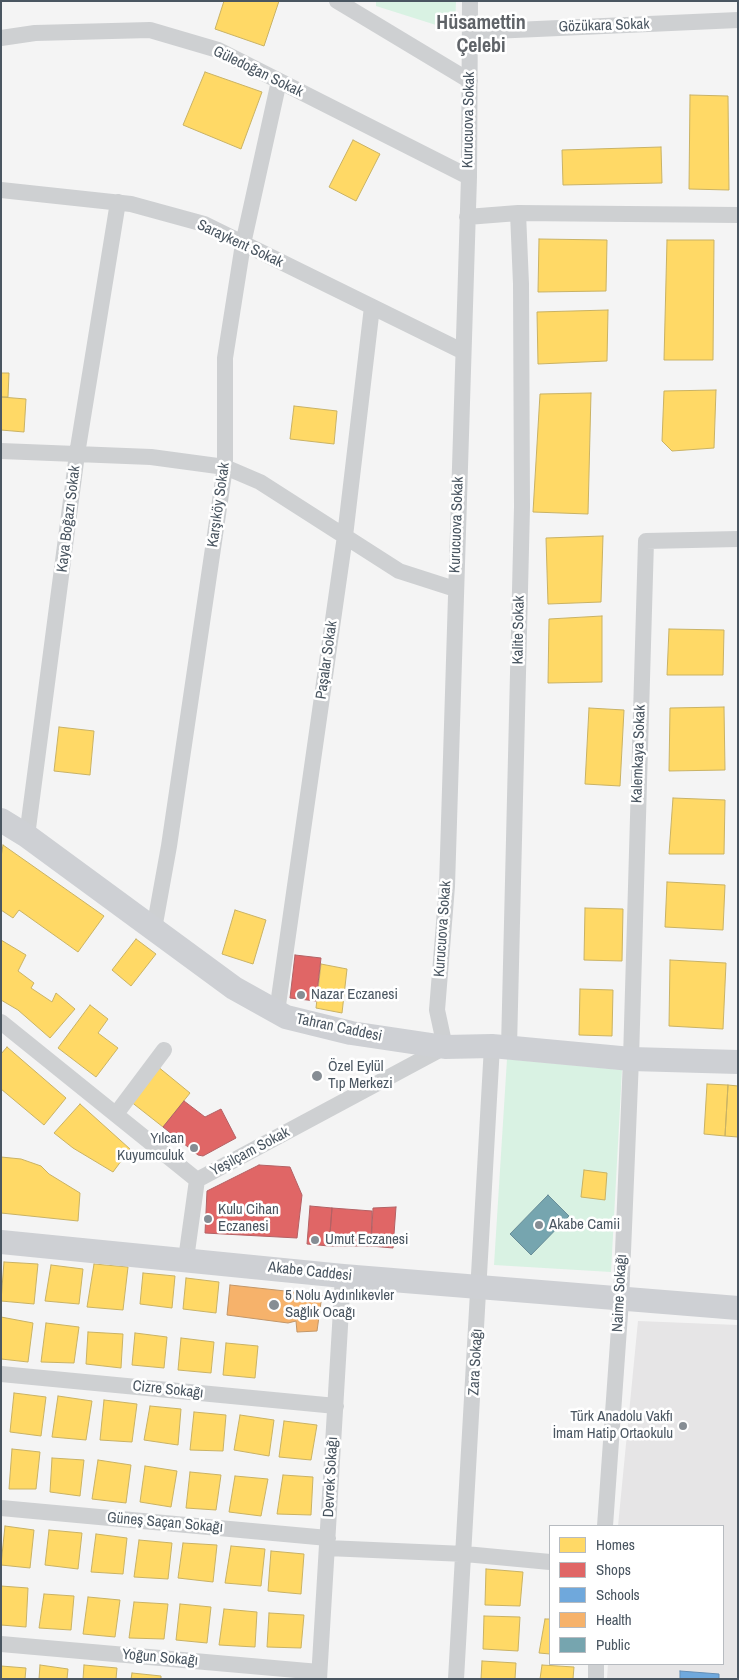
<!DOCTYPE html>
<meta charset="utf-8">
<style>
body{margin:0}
#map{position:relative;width:739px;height:1680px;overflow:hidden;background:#f4f4f4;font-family:"Archivo Narrow",sans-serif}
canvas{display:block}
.frame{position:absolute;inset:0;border:2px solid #4a5661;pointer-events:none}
.legend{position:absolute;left:549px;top:1525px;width:175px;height:140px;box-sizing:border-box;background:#fff;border:1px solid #b7bbc0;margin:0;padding:6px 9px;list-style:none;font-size:15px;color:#4a5661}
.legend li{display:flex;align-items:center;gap:10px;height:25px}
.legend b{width:25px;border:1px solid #b7bbc0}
</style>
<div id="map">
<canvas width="739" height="1680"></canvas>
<div class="frame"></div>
<ul class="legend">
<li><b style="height:14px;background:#ffd966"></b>Homes</li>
<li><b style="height:14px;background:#e06666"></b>Shops</li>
<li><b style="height:14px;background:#6fa8dc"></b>Schools</li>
<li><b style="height:14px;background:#f6b26b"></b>Health</li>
<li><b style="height:14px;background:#76a5af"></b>Public</li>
</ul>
</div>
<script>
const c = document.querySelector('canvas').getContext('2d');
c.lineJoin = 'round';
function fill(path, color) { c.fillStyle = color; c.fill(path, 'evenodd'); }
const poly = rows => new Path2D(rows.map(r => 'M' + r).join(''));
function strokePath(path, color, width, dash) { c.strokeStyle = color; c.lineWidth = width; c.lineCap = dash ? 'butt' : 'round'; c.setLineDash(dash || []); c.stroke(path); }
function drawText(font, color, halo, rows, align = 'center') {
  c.font = font + ' "Archivo Narrow",sans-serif'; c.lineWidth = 5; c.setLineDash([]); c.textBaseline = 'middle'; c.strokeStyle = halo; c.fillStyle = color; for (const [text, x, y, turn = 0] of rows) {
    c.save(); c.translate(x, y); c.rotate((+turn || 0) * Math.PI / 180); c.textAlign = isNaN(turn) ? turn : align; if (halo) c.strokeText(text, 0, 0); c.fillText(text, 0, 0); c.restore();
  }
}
const education = poly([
 [638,1321,738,1325,738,1679,607,1679,608,1664,723,1664,723,1526,618,1526]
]);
const green = poly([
 [376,1,456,1,455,31,376,6],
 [507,1059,622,1070,611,1272,494,1265]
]);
const homes = poly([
 [224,1,279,1,264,46,215,29,224,1],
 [205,72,262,92,241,149,183,125,205,72],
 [690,95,728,96,729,190,689,189,690,95],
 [353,140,380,154,356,201,329,187,353,140],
 [661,147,662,183,563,185,562,150,661,147],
 [539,239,607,240,606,291,538,292,539,239],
 [667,240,714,240,713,360,664,360,667,240],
 [608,310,607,361,538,364,537,312,608,310],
 [1,373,9,373,8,397,1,397,1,373],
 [716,390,714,448,672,451,662,441,664,391,716,390],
 [591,393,588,514,533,512,540,394,591,393],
 [1,397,26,399,24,432,1,430,1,397],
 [294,406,337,411,334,444,290,439,294,406],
 [603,536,601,602,548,604,546,538,603,536],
 [602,616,602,682,548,683,549,619,602,616],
 [669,629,724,630,723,675,667,675,669,629],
 [724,707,725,770,669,771,670,708,724,707],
 [589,708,624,710,620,786,585,784,589,708],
 [59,727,94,731,90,775,54,771,59,727],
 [673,798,725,800,724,854,669,854,673,798],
 [3,845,104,916,78,952,19,910,13,918,1,910,1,857,3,845],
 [667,882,725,885,723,930,665,927,667,882],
 [585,908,623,909,622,961,584,960,585,908],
 [235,910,266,920,253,964,222,954,235,910],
 [136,939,156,954,131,986,112,970,136,939],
 [1,940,26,955,18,971,34,983,31,988,52,1002,56,993,75,1009,50,1038,18,1010,1,1000,1,940],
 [670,960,726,963,723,1029,669,1026,670,960],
 [321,964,347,969,342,1013,316,1008,321,964],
 [580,989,613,990,612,1036,579,1035,580,989],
 [90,1005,108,1019,98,1033,118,1048,96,1077,58,1048,90,1005],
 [7,1047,66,1098,44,1125,1,1089,1,1054,7,1047],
 [157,1066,190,1093,163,1127,130,1101,157,1066],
 [707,1084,728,1085,725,1136,704,1134,707,1084],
 [728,1085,738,1086,738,1137,725,1136,728,1085],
 [80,1104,130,1149,113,1172,73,1148,54,1133,80,1104],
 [1,1157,21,1159,41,1166,49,1174,80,1193,78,1221,1,1213,1,1157],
 [584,1170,607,1173,605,1200,581,1197,584,1170],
 [4,1262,38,1264,34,1304,1,1301,4,1262],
 [94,1264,128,1267,123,1310,87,1307,94,1264],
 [51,1265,83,1269,79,1304,45,1301,51,1265],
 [143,1273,175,1276,172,1308,140,1304,143,1273],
 [186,1278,219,1282,216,1313,183,1309,186,1278],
 [1,1317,33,1323,28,1362,1,1359,1,1317],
 [46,1323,79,1327,74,1363,41,1362,46,1323],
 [88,1332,123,1334,121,1368,86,1364,88,1332],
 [135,1333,167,1337,164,1368,132,1365,135,1333],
 [181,1338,214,1342,211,1373,178,1370,181,1338],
 [226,1343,258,1346,255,1378,223,1375,226,1343],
 [14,1393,46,1397,41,1436,10,1432,14,1393],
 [58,1396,92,1401,86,1440,52,1437,58,1396],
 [104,1400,137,1404,132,1442,100,1440,104,1400],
 [150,1406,181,1409,178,1445,144,1440,150,1406],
 [194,1412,226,1415,223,1451,190,1450,194,1412],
 [240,1415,274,1420,269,1456,234,1450,240,1415],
 [284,1421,317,1425,311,1460,279,1457,284,1421],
 [12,1449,40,1452,36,1489,9,1489,12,1449],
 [52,1458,84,1460,80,1496,50,1492,52,1458],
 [98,1460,131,1465,126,1503,92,1499,98,1460],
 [145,1466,177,1471,171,1507,140,1502,145,1466],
 [190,1472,221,1475,216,1510,186,1508,190,1472],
 [283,1475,313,1477,311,1515,277,1514,283,1475],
 [235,1476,268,1479,261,1516,229,1512,235,1476],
 [5,1526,34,1530,30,1568,1,1565,5,1526],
 [49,1530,82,1533,78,1569,45,1565,49,1530],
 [96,1534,127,1538,123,1574,91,1572,96,1534],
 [139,1540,172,1543,168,1579,134,1577,139,1540],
 [183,1543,217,1545,213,1582,178,1578,183,1543],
 [231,1546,265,1549,261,1586,225,1583,231,1546],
 [271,1551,304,1554,301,1594,268,1591,271,1551],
 [486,1569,523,1572,520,1606,485,1605,486,1569],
 [1,1586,28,1588,26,1627,1,1625,1,1586],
 [44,1594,74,1596,71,1630,39,1628,44,1594],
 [88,1597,120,1600,115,1637,83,1634,88,1597],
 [134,1602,168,1604,164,1639,129,1638,134,1602],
 [180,1604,211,1607,207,1643,176,1640,180,1604],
 [224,1609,257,1612,255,1647,219,1645,224,1609],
 [269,1613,304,1615,301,1648,267,1647,269,1613],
 [484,1616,520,1617,518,1651,483,1649,484,1616],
 [545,1619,550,1619,550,1654,539,1653,545,1619],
 [482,1661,516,1663,515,1679,481,1679,482,1661],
 [40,1665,68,1669,67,1679,39,1679,40,1665],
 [84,1665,117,1668,116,1679,83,1679,84,1665],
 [542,1665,574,1667,573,1679,540,1679,542,1665],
 [1,1666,26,1668,25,1679,1,1679,1,1666],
 [132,1673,161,1676,161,1679,131,1679,132,1673]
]);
const shops = poly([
 [295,955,321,958,316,1001,290,998,295,955],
 [184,1101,205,1117,221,1109,236,1138,203,1156,198,1155,163,1127,184,1101],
 [259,1165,290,1167,302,1195,297,1238,205,1233,207,1191,259,1165],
 [310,1206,332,1208,329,1246,307,1244,310,1206],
 [396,1207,393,1248,371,1246,373,1208,396,1207],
 [332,1208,372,1211,371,1246,329,1246,332,1208]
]);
const schools = poly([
 [680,1671,719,1674,719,1679,680,1679,680,1671]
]);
const health = poly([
 [230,1285,322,1295,317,1331,297,1332,296,1321,288,1323,227,1315,230,1285]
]);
const public = poly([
 [548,1195,569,1216,531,1255,510,1234,548,1195]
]);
const street = poly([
 [337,1,470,81],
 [470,32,738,20],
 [1,38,35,33,150,30,218,50,469,177],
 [1,190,131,204,204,224,462,351],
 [467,217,518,213,738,215],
 [1,451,151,457,225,467,260,482,399,571,455,589],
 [27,836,77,454,118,202],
 [154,929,169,846,225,467,225,358,243,244,279,81],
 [277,1012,345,536,372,307],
 [1,1022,197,1180,445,1047,437,1010,447,886,469,177,470,1],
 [509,1047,522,507,521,284,518,213],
 [116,1114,164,1050],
 [186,1259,197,1180],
 [1,1374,336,1406],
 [1,1508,328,1538],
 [605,1526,621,1300,631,1059,646,541,738,539],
 [327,1548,465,1554,550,1562],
 [1,1644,319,1672],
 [319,1679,343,1276],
 [456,1679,492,1046],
 [596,1679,596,1664]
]);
const secondary = poly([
 [1,820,27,836,234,988,286,1017,351,1033,445,1047,492,1046,631,1059,738,1062],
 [1,1242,343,1276,738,1308]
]);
const markers = [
 [301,995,5,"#868d94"],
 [317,1076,6,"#868d94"],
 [194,1148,5,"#868d94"],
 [208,1219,5,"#868d94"],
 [539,1225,5,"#868d94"],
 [315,1240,5,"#868d94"],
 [274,1305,6,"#868d94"],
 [683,1426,5,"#868d94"]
];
const streetNames = [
 ["Gözükara Sokak",604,26,-2],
 ["Güledoğan Sokak",258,72,26],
 ["Kurucuova Sokak",469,120,-89],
 ["Saraykent Sokak",240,244,25],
 ["Karşıköy Sokak",219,505,-82],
 ["Kaya Boğazı Sokak",69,519,-83],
 ["Kurucuova Sokak",457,525,-88],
 ["Kalite Sokak",519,630,-89],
 ["Paşalar Sokak",327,660,-82],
 ["Kalemkaya Sokak",639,754,-88],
 ["Kurucuova Sokak",443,929,-86],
 ["Tahran Caddesi",339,1028,12],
 ["Yeşilçam Sokak",250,1152,-28],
 ["Akabe Caddesi",310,1272,6],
 ["Naime Sokağı",620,1293,-87],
 ["Zara Sokağı",476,1362,-87],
 ["Cizre Sokağı",168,1390,6],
 ["Devrek Sokağı",331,1477,-87],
 ["Güneş Saçan Sokağı",165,1523,5],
 ["Yoğun Sokağı",160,1658,5]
];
const poiNames = [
 ["Nazar Eczanesi",311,995],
 ["Özel Eylül",328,1067],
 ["Tıp Merkezi",328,1084],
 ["Yılcan",184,1139,"right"],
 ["Kuyumculuk",184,1156,"right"],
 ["Kulu Cihan",218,1210],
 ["Eczanesi",218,1227],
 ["Akabe Camii",549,1225],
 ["Umut Eczanesi",325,1240],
 ["5 Nolu Aydınlıkevler",285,1296],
 ["Sağlık Ocağı",285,1313],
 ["Türk Anadolu Vakfı",673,1417,"right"],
 ["İmam Hatip Ortaokulu",673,1434,"right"]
];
const districtNames = [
 ["Hüsamettin",481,24],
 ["Çelebi",481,47]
];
fill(education, '#e6e5e6');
fill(green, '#d9f2e3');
fill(homes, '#ffd966');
strokePath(homes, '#c9b264', 1);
fill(shops, '#e06666');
strokePath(shops, '#b36164', 1);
fill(schools, '#6fa8dc');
strokePath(schools, '#648fb7', 1);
fill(health, '#f6b26b');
strokePath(health, '#c29668', 1);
fill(public, '#76a5af');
strokePath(public, '#698d98', 1);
strokePath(street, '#ced0d2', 16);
strokePath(secondary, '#ced0d4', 24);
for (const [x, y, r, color] of markers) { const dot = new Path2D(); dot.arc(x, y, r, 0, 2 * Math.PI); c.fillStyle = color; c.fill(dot); strokePath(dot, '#fff', 2); }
drawText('15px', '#4a5661', '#fff', streetNames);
drawText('15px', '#4a5661', '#fff', poiNames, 'left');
drawText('bold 20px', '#5f6368', '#fff', districtNames);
</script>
